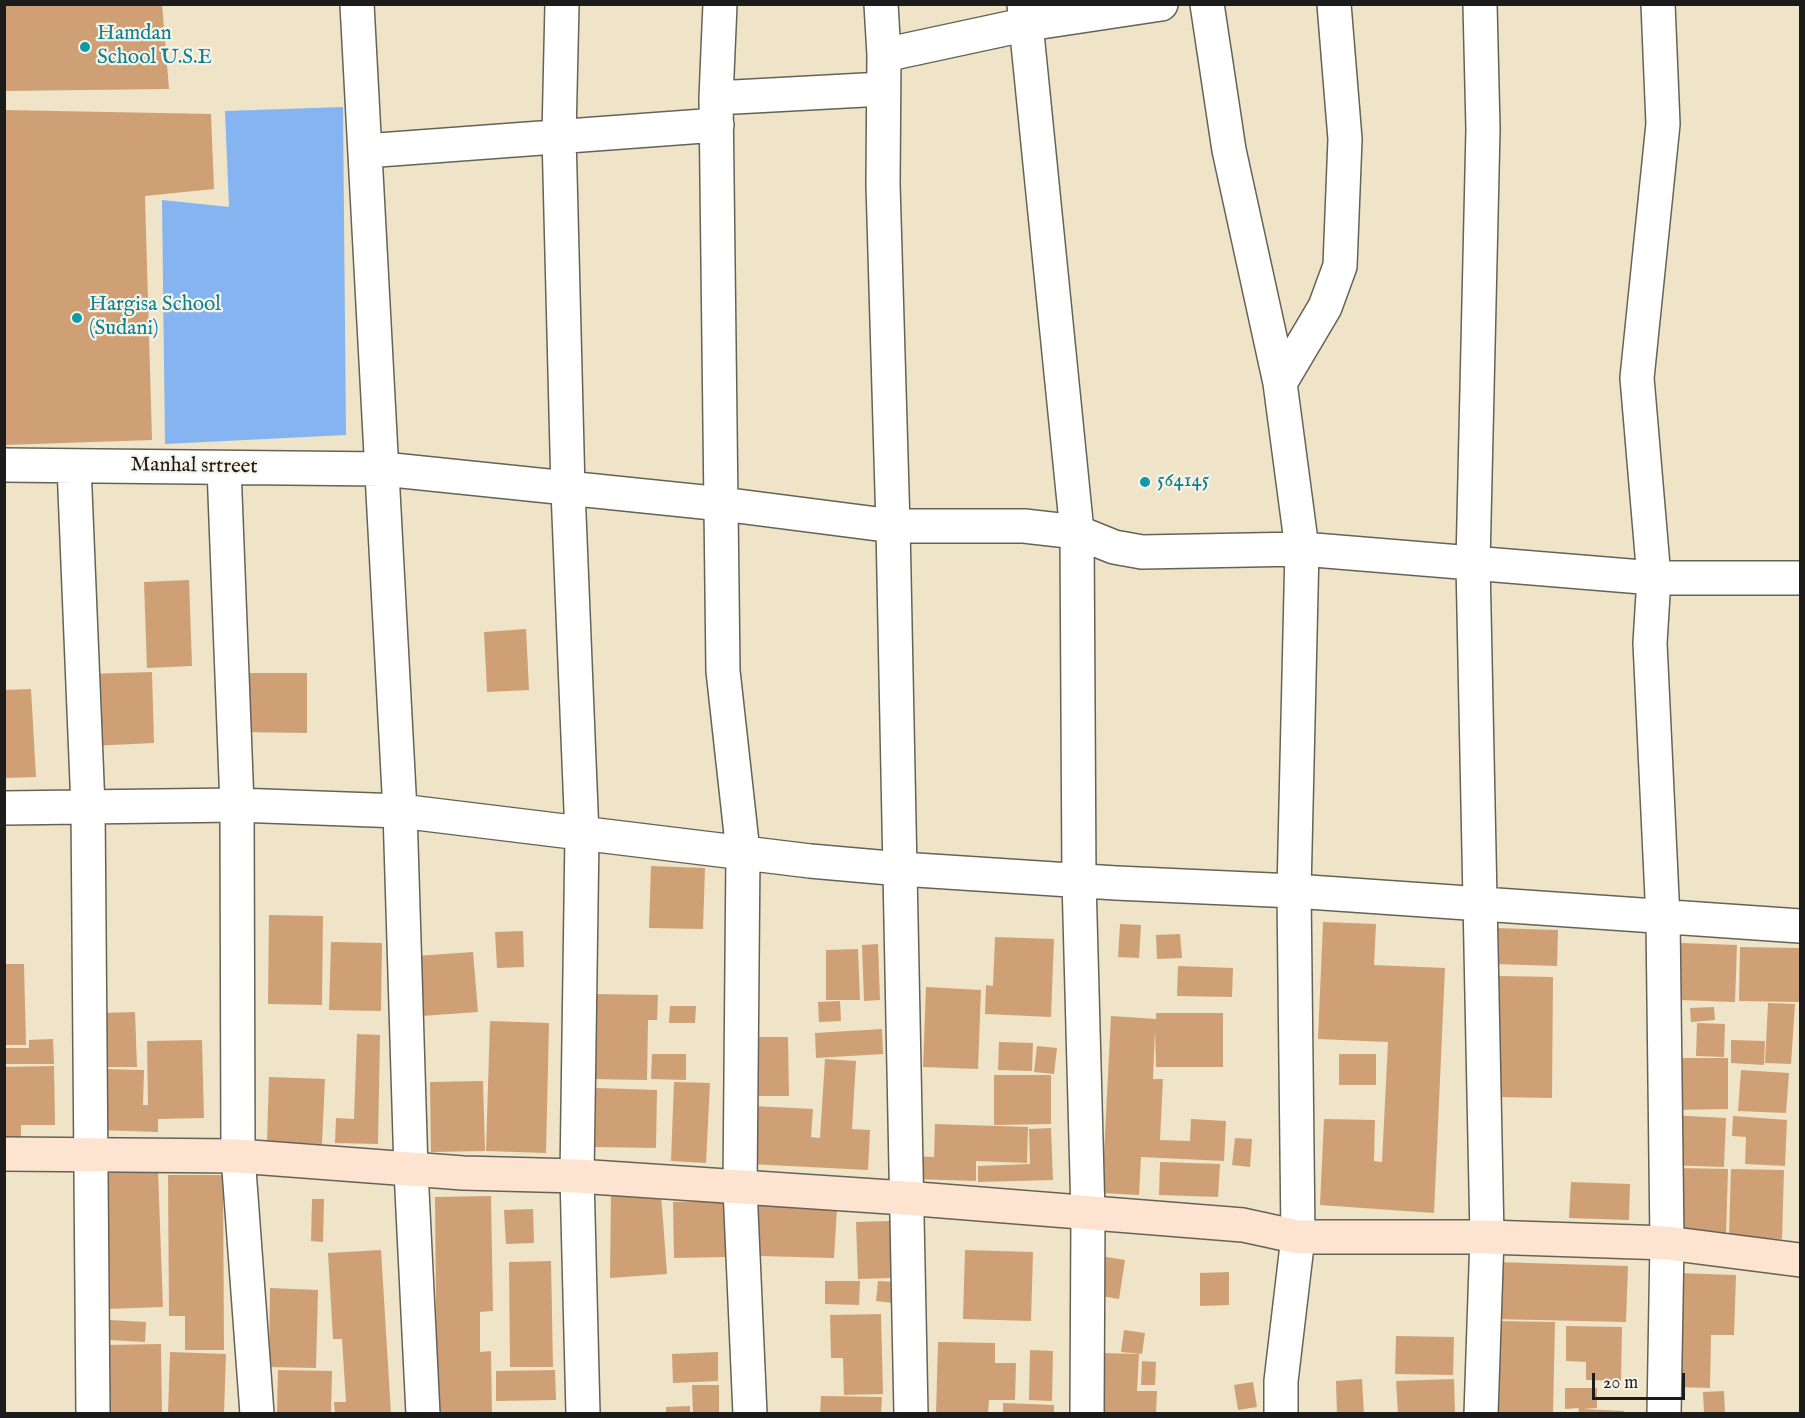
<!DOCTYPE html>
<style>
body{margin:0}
#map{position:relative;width:1805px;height:1418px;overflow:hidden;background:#efe4c7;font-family:"IM FELL English",serif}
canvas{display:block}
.frame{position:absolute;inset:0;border:6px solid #1c1c1c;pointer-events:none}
.scale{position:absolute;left:1592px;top:1373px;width:93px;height:27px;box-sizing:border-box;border:3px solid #1c1c1c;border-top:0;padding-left:8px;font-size:18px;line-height:21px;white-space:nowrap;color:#1c1c1c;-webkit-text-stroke:4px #f7f3e8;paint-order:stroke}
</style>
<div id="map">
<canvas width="1805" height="1418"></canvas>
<div class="frame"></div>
<div class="scale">20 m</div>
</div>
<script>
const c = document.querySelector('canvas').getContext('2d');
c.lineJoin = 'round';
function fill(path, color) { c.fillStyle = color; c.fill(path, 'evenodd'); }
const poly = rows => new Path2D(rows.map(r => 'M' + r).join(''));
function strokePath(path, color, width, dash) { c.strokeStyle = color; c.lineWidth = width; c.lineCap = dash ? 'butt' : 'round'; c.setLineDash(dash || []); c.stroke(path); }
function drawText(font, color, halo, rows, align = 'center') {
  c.font = font + ' "IM FELL English",serif'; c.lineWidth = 4.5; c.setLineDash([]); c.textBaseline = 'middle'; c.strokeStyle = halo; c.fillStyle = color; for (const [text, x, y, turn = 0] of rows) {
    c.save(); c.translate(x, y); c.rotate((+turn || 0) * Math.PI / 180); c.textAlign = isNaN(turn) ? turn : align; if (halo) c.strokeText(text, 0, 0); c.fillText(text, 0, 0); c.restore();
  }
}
const water = poly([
 [343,107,346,435,165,444,162,200,229,207,225,111]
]);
const building = poly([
 [4,4,162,4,169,89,4,91],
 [4,110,211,114,214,189,145,196,152,440,4,445],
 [189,580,192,666,147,668,144,582],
 [526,629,529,690,487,692,484,632],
 [152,672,154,743,90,746,88,674],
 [240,673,307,673,307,733,240,732],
 [31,689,36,777,4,778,4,690],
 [651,866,705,868,703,929,649,928],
 [269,915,323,916,322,1005,268,1004],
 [1323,922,1376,924,1374,965,1445,968,1434,1213,1320,1205,1324,1119,1375,1120,1374,1161,1382,1162,1388,1042,1318,1039],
 [1120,924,1141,925,1139,958,1118,957],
 [1495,928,1558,930,1557,966,1494,964],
 [523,931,524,967,497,968,495,932],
 [1180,934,1182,958,1157,959,1156,935],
 [995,937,1054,939,1051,1017,985,1014,986,985,993,986],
 [331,942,382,943,381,1011,329,1010],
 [1681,943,1737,945,1735,1002,1679,1000],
 [878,944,880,1000,864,1001,862,945],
 [1740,947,1799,948,1799,1002,1739,1001],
 [858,949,860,1000,826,1000,826,950],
 [473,952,478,1012,421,1016,416,956],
 [4,964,24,964,26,1045,4,1045],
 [1178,966,1233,968,1232,997,1177,996],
 [1498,976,1553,977,1552,1098,1496,1097],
 [926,987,981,990,978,1069,923,1067],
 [592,994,658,995,657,1020,648,1020,647,1080,590,1079],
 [840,1001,841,1021,819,1022,818,1002],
 [1768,1003,1795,1004,1791,1064,1765,1063],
 [670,1006,696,1006,695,1023,669,1023],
 [1714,1007,1715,1020,1691,1022,1690,1008],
 [135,1012,137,1067,101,1067,100,1013],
 [1156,1013,1223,1013,1223,1067,1156,1067,1155,1030,1153,1079,1163,1079,1160,1140,1190,1141,1191,1119,1226,1121,1224,1161,1141,1157,1139,1195,1102,1193,1111,1016,1156,1019],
 [490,1021,549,1023,546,1153,486,1151],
 [1697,1023,1725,1024,1724,1057,1696,1056],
 [882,1029,883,1054,816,1058,815,1033],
 [357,1034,380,1035,378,1144,335,1143,336,1118,354,1119],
 [742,1037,788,1037,789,1096,743,1096],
 [53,1039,54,1064,4,1064,4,1048,29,1048,29,1040],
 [202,1040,204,1118,158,1119,158,1132,99,1130,100,1069,144,1070,143,1105,148,1105,147,1041],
 [1731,1040,1765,1041,1764,1065,1731,1063],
 [999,1042,1033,1043,1032,1071,998,1070],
 [1037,1046,1057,1048,1054,1074,1034,1072],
 [652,1054,686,1054,686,1080,651,1079],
 [1339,1054,1376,1054,1376,1085,1339,1085],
 [1671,1058,1728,1058,1728,1109,1671,1110],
 [825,1059,856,1061,852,1129,870,1130,868,1170,749,1164,753,1106,813,1109,811,1137,820,1138],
 [54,1066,55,1125,21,1125,21,1142,4,1142,4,1067],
 [1741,1070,1789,1073,1786,1113,1738,1111],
 [994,1075,1051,1075,1051,1124,994,1125],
 [269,1077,325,1079,322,1144,267,1142],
 [483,1081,485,1151,431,1152,430,1082],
 [674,1082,710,1083,706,1163,671,1161],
 [596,1088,657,1090,656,1148,595,1147],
 [1669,1115,1726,1118,1724,1167,1667,1165],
 [1733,1116,1787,1120,1785,1166,1745,1164,1746,1137,1732,1136],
 [935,1124,1028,1127,1027,1163,976,1161,976,1181,914,1179,914,1156,934,1157],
 [1051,1128,1053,1180,978,1182,978,1166,1030,1164,1029,1129],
 [1235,1138,1252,1139,1250,1167,1232,1165],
 [1160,1162,1220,1164,1218,1197,1159,1195],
 [1678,1168,1728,1169,1726,1235,1676,1233],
 [1731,1169,1784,1170,1782,1239,1729,1237],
 [158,1171,163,1307,106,1309,101,1173],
 [168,1175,223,1175,224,1350,185,1350,185,1316,169,1316],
 [1571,1182,1630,1184,1629,1220,1569,1218],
 [611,1193,661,1194,667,1274,610,1278],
 [491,1196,493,1311,480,1312,480,1352,491,1351,492,1414,437,1414,435,1197],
 [312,1199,324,1199,323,1242,311,1241],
 [725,1201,726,1257,674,1258,673,1202],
 [755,1203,837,1208,834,1258,760,1256],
 [533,1209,534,1243,506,1244,504,1210],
 [891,1221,893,1278,858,1279,856,1222],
 [381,1250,391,1414,335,1414,334,1402,346,1402,342,1339,333,1339,328,1253],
 [965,1250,1033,1252,1031,1321,963,1319],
 [1100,1256,1125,1260,1119,1299,1094,1295],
 [551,1261,553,1367,510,1367,509,1262],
 [1495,1262,1628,1266,1626,1322,1493,1319],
 [1229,1272,1229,1305,1200,1306,1200,1273],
 [1677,1273,1736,1275,1734,1335,1711,1335,1710,1388,1674,1387],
 [825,1281,860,1281,859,1305,825,1304],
 [878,1281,894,1282,893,1303,876,1301],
 [270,1288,318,1290,316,1368,269,1367],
 [881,1314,883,1394,844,1395,843,1358,831,1358,830,1315],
 [110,1320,146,1322,145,1342,109,1340],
 [1496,1321,1555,1322,1553,1414,1494,1414],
 [1566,1326,1622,1327,1621,1381,1586,1380,1586,1362,1566,1361],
 [1124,1330,1145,1333,1142,1354,1121,1352],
 [1396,1336,1454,1337,1453,1375,1395,1374],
 [938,1342,995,1343,995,1363,1016,1363,1015,1400,989,1400,988,1414,936,1414],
 [161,1344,162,1414,108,1414,107,1345],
 [1030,1350,1053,1351,1052,1401,1029,1400],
 [170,1352,226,1354,224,1414,168,1414],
 [718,1352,718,1381,673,1383,672,1354],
 [1100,1353,1139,1354,1137,1391,1157,1391,1156,1414,1098,1414],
 [1142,1361,1156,1362,1155,1385,1141,1385],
 [278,1370,332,1371,331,1414,277,1414],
 [555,1370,556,1400,496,1401,496,1371],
 [1362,1379,1364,1414,1337,1414,1336,1381],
 [1454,1379,1455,1414,1398,1414,1396,1381],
 [1253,1382,1257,1407,1238,1410,1234,1385],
 [692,1385,719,1385,719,1414,693,1414],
 [1565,1388,1597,1388,1597,1408,1583,1409,1624,1411,1624,1414,1578,1414,1579,1408,1565,1409],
 [1724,1391,1725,1414,1704,1414,1703,1392],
 [821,1396,882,1397,881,1414,820,1414],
 [1003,1403,1054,1405,1054,1414,1003,1414],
 [690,1406,690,1414,666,1414,666,1407]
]);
const street = poly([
 [357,4,400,811,411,1170,423,1414],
 [562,4,559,135,568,490,582,835,577,1176,583,1414],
 [720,4,716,98,723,671,743,852,740,1188,750,1414],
 [881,4,884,55,883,184,893,526,911,1414],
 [1024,4,1077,532,1079,880,1088,1214,1087,1414],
 [1207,4,1229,150,1280,383,1302,549,1294,891,1298,1237,1281,1381,1281,1414],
 [1480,4,1483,129,1473,563,1487,1237,1481,1414],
 [1658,4,1663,124,1637,378,1654,578,1650,643,1663,919,1667,1243,1664,1414],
 [884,55,1028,24,1161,4],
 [716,98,883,89],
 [365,151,717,125],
 [1280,383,1325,307,1340,266,1345,139,1334,4],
 [4,465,383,469,722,504,893,526,1024,526,1077,532,1114,547,1142,552,1302,549,1654,578,1800,578],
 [74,466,88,807,93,1414],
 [224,468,237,805,238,1156,257,1414],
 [4,808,237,805,400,811,810,861,901,869,1116,883,1294,891,1800,926]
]);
const secondary = poly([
 [4,1154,238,1156,463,1173,577,1176,905,1198,1243,1225,1298,1237,1487,1237,1667,1243,1800,1260]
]);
const markers = [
 [85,47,6,"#0f9aa8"],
 [77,318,6,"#0f9aa8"],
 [1145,482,6,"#0f9aa8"]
];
const cultureNames = [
 ["Hamdan",97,35],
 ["School U.S.E",97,59],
 ["Hargisa School",89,306],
 ["(Sudani)",89,330],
 ["564145",1157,482]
];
const streetNames = [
 ["Manhal srtreet",194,467,1]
];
fill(water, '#85b4f0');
fill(building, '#cfa075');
strokePath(street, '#666258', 36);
strokePath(secondary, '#666258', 36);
strokePath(street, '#fff', 33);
strokePath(secondary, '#fde4d1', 33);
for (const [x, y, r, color] of markers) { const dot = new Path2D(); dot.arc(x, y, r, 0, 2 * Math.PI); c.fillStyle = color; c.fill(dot); strokePath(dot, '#f7f3e8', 2); }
drawText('21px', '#0d838f', '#f7f3e8', cultureNames, 'left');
drawText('21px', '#1c1c1c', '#f7f3e8', streetNames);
</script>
